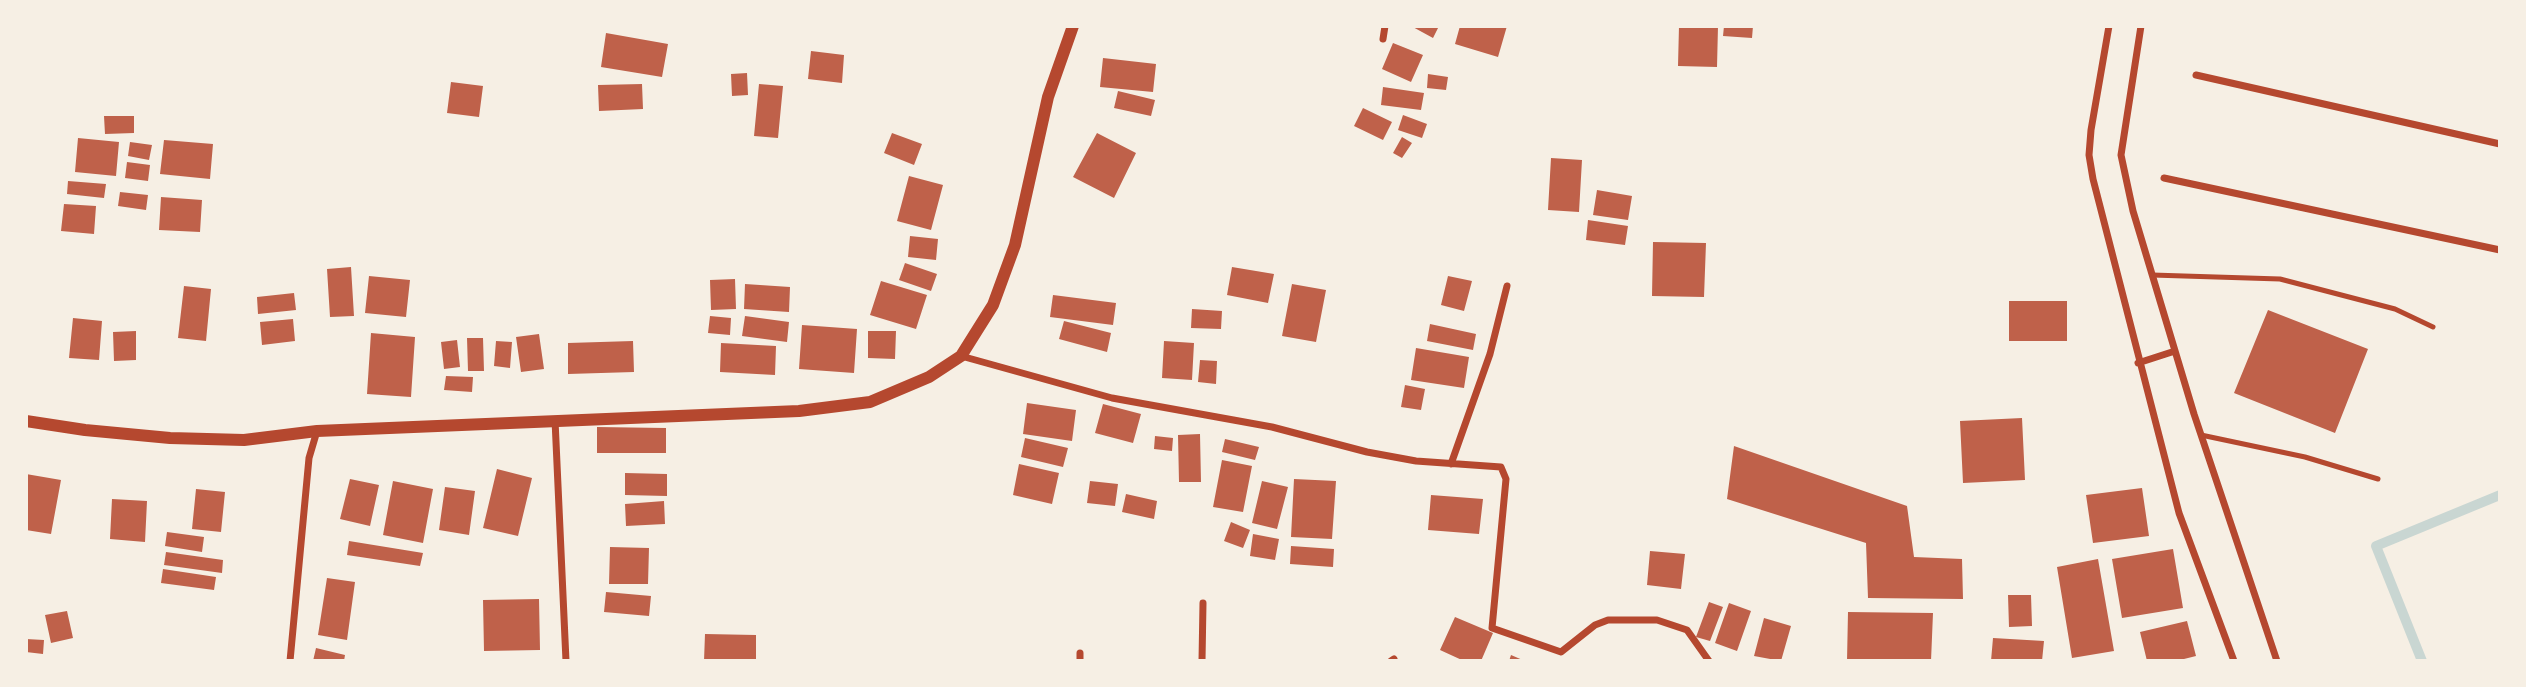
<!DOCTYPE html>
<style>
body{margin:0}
#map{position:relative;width:2526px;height:687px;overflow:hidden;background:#f6efe4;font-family:Figtree,sans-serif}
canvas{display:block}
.frame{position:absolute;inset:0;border:28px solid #f6efe4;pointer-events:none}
</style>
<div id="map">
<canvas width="2526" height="687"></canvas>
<div class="frame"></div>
</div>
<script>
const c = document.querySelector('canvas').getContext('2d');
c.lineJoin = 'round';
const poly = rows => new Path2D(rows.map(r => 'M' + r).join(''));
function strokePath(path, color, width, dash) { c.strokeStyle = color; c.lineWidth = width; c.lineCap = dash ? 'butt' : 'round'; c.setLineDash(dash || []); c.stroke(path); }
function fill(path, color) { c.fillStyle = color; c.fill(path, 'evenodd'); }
const stream = poly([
 [2422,661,2376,546,2500,495]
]);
const building = poly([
 [1411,26,1439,26,1433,38],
 [1460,26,1507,26,1498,57,1455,44],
 [1679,26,1718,26,1717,67,1678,66],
 [1724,26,1753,26,1752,38,1723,36],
 [606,33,668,44,662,77,601,67],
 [1393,43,1423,55,1411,82,1382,69],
 [811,51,844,55,842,83,808,79],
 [1103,58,1156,64,1153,92,1100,87],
 [747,73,748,95,732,96,731,74],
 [1428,74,1448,77,1446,90,1427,88],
 [451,82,483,86,479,117,447,113],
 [642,84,643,109,599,111,598,85],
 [759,84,783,86,778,138,754,136],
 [1383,87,1424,93,1421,110,1381,105],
 [1118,91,1155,100,1151,116,1114,108],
 [1363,108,1392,122,1383,140,1354,126],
 [1403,115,1427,124,1422,138,1398,130],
 [104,116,134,116,134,133,105,134],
 [892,133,922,144,914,165,884,153],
 [1097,133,1136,153,1114,198,1073,177],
 [1402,137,1412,143,1402,158,1393,153],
 [78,138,119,142,116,176,75,172],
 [164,140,213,144,210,179,160,174],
 [130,142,152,145,149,160,128,156],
 [1551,158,1582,160,1579,212,1548,210],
 [127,162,150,165,148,181,125,178],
 [909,176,943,185,931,230,897,221],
 [68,181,106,184,104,198,67,194],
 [1597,190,1632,196,1628,220,1593,215],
 [120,192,148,195,146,210,118,206],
 [161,197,202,200,200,232,159,230],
 [64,204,96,206,94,234,61,231],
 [1588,220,1628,226,1625,245,1586,240],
 [910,236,938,239,936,260,908,257],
 [1653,242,1706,243,1704,297,1652,296],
 [905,263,937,274,931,291,899,280],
 [351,267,354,316,330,317,327,269],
 [1232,267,1274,274,1268,303,1227,295],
 [369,276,410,280,406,317,365,313],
 [1448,276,1472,281,1464,311,1441,305],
 [735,279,736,309,711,310,710,280],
 [881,281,927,295,916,329,870,315],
 [745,284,790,287,789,312,744,309],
 [1292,284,1326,290,1316,342,1282,336],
 [184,286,211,289,206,341,178,338],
 [294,293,296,310,258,314,257,297],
 [1053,295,1116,303,1113,325,1050,317],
 [2009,301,2067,301,2067,341,2009,341],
 [1192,309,1222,311,1221,329,1191,328],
 [2268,310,2368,349,2335,433,2234,393],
 [710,316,731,318,730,335,708,333],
 [745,316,789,322,787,342,742,336],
 [73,318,102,321,99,360,69,358],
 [293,319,295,341,262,345,260,322],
 [1064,321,1111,333,1107,352,1059,339],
 [1430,324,1476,334,1473,350,1427,341],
 [802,325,857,329,854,373,799,369],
 [136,331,136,360,114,361,113,332],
 [868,331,896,331,895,359,868,358],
 [371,333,415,337,411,397,367,394],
 [539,334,544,369,521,372,516,337],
 [467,338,483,338,484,371,468,371],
 [457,340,460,367,444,369,441,342],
 [496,341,512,342,510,368,494,366],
 [633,341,634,372,568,374,568,343],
 [1164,341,1194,343,1192,380,1162,378],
 [721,343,776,346,775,375,720,372],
 [1416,348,1469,357,1464,388,1411,380],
 [1200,360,1217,361,1216,384,1198,382],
 [446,376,473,377,472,392,444,390],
 [1405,385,1425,389,1421,410,1401,407],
 [1027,403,1076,410,1072,441,1023,434],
 [1103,404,1141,414,1133,443,1095,433],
 [2022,418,2025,480,1963,483,1960,421],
 [597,427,666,428,666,453,597,453],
 [1200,434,1201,482,1179,482,1178,435],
 [1155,436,1173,438,1172,451,1154,449],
 [1025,438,1068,448,1063,467,1021,457],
 [1225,439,1259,447,1255,460,1222,452],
 [1734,446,1907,506,1914,557,1962,559,1963,599,1868,598,1866,543,1727,499],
 [1222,460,1252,466,1243,512,1213,507],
 [1019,464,1059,473,1052,504,1013,495],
 [497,469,532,478,518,536,483,528],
 [625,473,667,474,667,496,625,495],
 [26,474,61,480,51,534,26,530],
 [350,479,379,485,370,526,340,519],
 [1294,479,1336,481,1332,539,1291,537],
 [393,481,433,489,423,543,383,535],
 [1090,481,1118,484,1115,506,1087,503],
 [1262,481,1288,487,1277,529,1252,523],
 [445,487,475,491,469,535,439,530],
 [2142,488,2149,536,2093,543,2086,495],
 [196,489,225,492,221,532,192,529],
 [1126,494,1157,501,1154,519,1122,512],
 [1431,495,1483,499,1479,534,1428,530],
 [112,499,147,501,145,542,110,539],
 [664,501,665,524,626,526,625,504],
 [1231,522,1250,530,1243,548,1224,541],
 [167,532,204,537,202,552,165,546],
 [1253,534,1279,539,1275,560,1250,556],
 [349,541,423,553,420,566,347,555],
 [1291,546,1334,549,1333,567,1290,564],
 [610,547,649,548,648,584,609,584],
 [2173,549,2183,608,2122,618,2112,559],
 [1650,551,1685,554,1681,589,1647,585],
 [166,552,223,560,222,573,164,565],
 [2098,559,2114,651,2072,658,2057,567],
 [163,569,216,577,214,590,161,583],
 [327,578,355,582,347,640,318,635],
 [606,592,651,596,649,616,604,612],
 [2008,595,2031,595,2032,626,2009,627],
 [539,599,540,650,484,651,483,600],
 [1709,602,1723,607,1710,641,1696,637],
 [1729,603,1751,611,1737,651,1715,643],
 [67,611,73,638,51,643,45,615],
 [1848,612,1933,613,1931,661,1847,661],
 [1455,617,1493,633,1481,661,1464,661,1440,650],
 [1764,618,1791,626,1781,661,1754,656],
 [2187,621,2196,656,2176,661,2147,661,2140,632],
 [705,634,756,635,756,661,704,661],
 [1993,638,2044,641,2042,661,1991,661],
 [26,639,44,640,43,654,26,652],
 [316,648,345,655,344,661,313,661],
 [1511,655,1525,661,1509,661]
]);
const service = poly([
 [2152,275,2280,279,2395,309,2433,327],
 [2201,435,2305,457,2378,479]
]);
const minor = poly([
 [2109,26,2091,130,2089,155,2093,179,2179,513,2234,661],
 [2141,26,2121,155,2133,211,2194,414,2277,661],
 [1383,39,1385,26],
 [2196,75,2500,144],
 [2164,178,2500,250],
 [961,356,1112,398,1272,427,1367,452,1416,461,1501,467,1506,479,1492,628,1561,652,1595,625,1608,620,1657,620,1687,630,1709,661],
 [2138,363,2175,351],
 [555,420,566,661],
 [1451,464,1490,354,1507,286],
 [1080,653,1080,661],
 [290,661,309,458,317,431],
 [1202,661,1203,603],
 [1391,661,1394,659]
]);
const tertiary = poly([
 [26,421,85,430,170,438,244,440,317,431,799,411,870,402,929,377,961,356,993,305,1015,245,1048,97,1073,26]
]);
strokePath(stream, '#c9d6d2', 10);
fill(building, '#bf614a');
strokePath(service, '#b5482f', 5);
strokePath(minor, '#b5482f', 7);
strokePath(tertiary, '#b5482f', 12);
</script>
